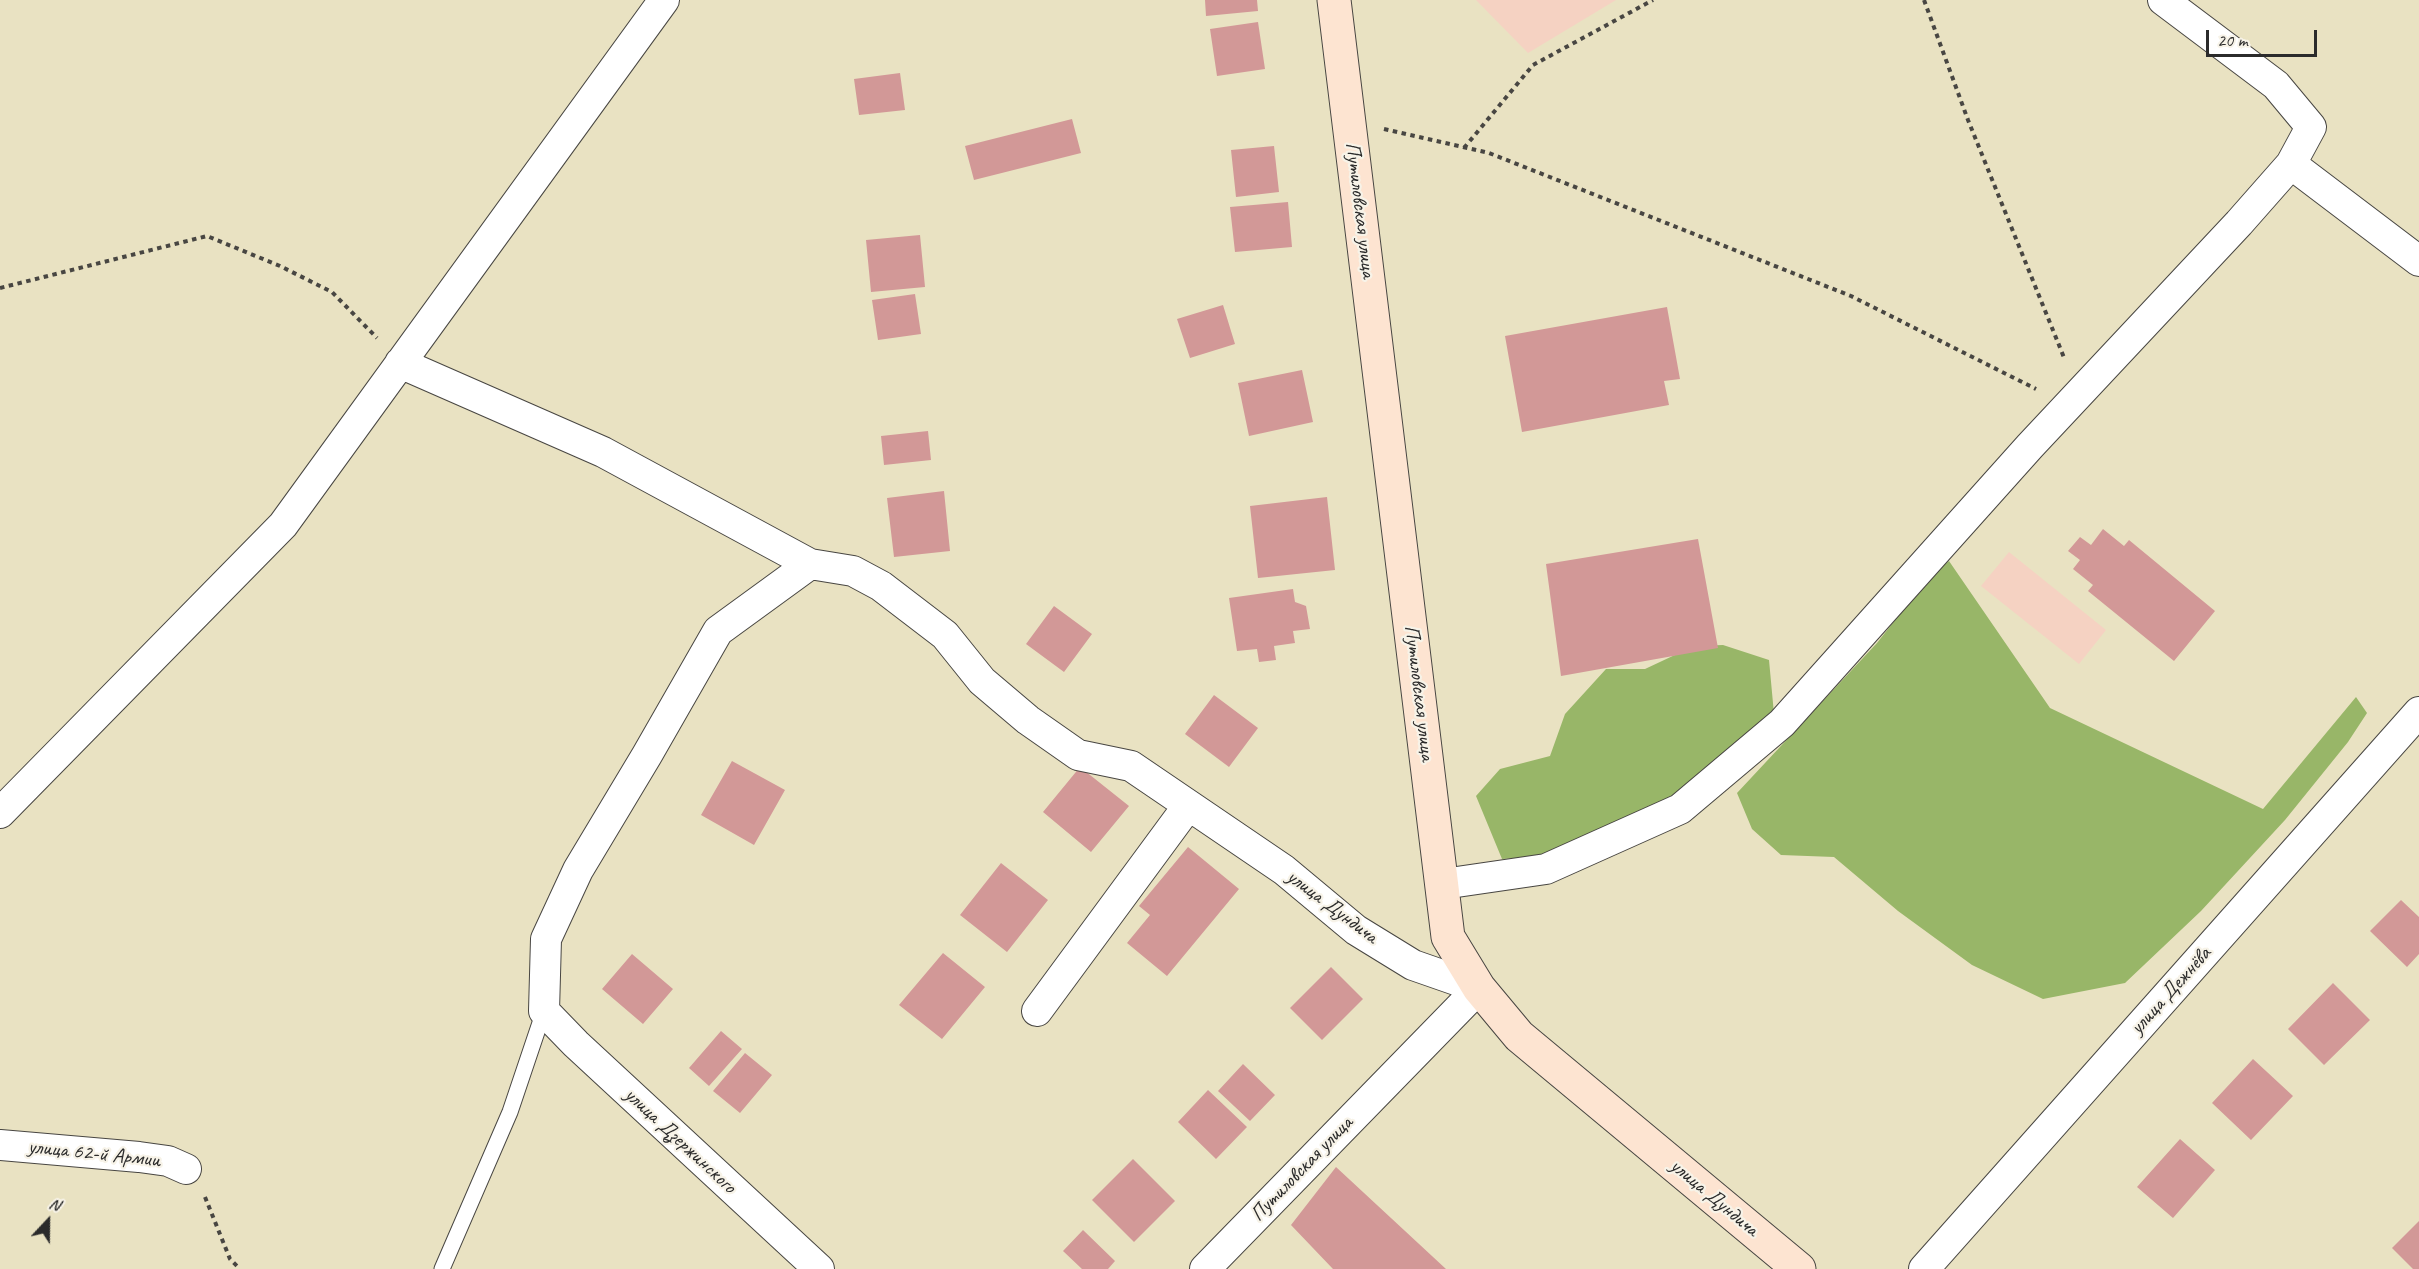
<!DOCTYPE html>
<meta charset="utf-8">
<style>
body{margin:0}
#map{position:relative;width:2419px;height:1269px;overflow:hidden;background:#e9e2c2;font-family:Caveat,sans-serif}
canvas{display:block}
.north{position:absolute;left:18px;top:1191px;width:60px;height:60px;-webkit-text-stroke:4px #f7f3e8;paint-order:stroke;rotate:22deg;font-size:16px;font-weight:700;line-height:24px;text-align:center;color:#2b2b2b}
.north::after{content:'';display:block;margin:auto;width:21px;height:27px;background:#2b2b2b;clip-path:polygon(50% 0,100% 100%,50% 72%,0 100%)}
.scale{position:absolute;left:2206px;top:30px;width:111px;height:27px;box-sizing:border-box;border:3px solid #2b2b2b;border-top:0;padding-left:8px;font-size:18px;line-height:21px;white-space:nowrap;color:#2b2b2b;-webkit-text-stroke:4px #f7f3e8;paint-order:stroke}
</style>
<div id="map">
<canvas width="2419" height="1269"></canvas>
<div class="north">N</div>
<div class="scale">20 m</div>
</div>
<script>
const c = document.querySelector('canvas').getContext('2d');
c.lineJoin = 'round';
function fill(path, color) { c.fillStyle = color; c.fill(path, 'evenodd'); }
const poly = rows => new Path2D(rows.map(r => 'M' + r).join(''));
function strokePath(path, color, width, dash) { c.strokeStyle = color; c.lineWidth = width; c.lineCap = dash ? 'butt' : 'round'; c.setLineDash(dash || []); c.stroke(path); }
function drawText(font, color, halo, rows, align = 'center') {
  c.font = font + ' Caveat,sans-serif'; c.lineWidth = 4.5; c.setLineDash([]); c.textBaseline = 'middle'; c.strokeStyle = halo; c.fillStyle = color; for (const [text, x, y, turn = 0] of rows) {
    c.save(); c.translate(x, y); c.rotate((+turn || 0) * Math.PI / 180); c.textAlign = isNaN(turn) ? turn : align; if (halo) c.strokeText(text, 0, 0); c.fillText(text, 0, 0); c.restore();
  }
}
const built = poly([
 [1476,0,1616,0,1528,53],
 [2009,552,2106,630,2079,664,1981,586]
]);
const forest = poly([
 [1949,561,2050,708,2263,809,2356,697,2367,713,2348,742,2285,820,2201,911,2125,983,2043,999,1972,965,1898,911,1834,857,1781,855,1752,829,1737,793,1877,643,1928,578],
 [1723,645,1769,660,1774,714,1674,797,1541,857,1502,859,1476,796,1500,769,1550,756,1565,714,1606,669,1645,669,1694,646]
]);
const building = poly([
 [1205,0,1257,0,1258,11,1206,16],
 [1258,22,1265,69,1217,76,1210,29],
 [900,73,905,110,859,115,854,79],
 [1072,119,1081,153,974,180,965,146],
 [1274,146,1279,192,1236,197,1231,150],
 [1288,202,1292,247,1235,252,1230,207],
 [920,235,925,287,871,292,866,240],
 [915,294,921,334,878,340,872,300],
 [1223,305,1235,344,1190,358,1177,319],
 [1667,307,1680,379,1664,381,1669,405,1522,432,1505,336],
 [1302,370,1313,422,1249,436,1238,383],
 [928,431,931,460,884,465,881,436],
 [944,491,950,551,894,557,887,498],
 [1327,497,1335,570,1258,578,1250,506],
 [2103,529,2124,546,2129,540,2215,611,2174,661,2088,591,2093,585,2073,569,2080,560,2068,551,2080,537,2091,545],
 [1698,539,1718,648,1561,676,1546,564],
 [1293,589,1295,602,1306,606,1310,629,1293,631,1295,643,1274,646,1276,660,1259,662,1257,649,1237,651,1229,598],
 [1054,606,1092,634,1064,672,1026,644],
 [1214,695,1258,728,1229,767,1185,734],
 [732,761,785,790,754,845,701,815],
 [1080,767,1129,806,1091,852,1043,812],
 [1188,847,1239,889,1167,976,1127,943,1150,915,1139,906],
 [1001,863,1048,900,1007,952,960,915],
 [2401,900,2419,917,2419,954,2407,967,2370,931],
 [943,953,985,987,942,1039,899,1005],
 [632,954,673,989,643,1024,602,989],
 [1331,967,1363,999,1322,1040,1290,1008],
 [2333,983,2370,1020,2324,1065,2288,1029],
 [721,1031,742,1049,709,1086,689,1068],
 [745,1053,772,1075,740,1113,713,1091],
 [2253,1059,2293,1096,2251,1140,2212,1103],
 [1243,1064,1275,1095,1250,1121,1218,1091],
 [1208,1090,1247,1127,1216,1159,1178,1122],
 [2180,1139,2215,1170,2173,1218,2137,1187],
 [1133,1159,1175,1201,1134,1242,1092,1200],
 [1336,1167,1446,1269,1333,1269,1291,1225],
 [2419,1221,2419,1269,2413,1269,2392,1248],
 [1083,1230,1115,1261,1108,1269,1082,1269,1063,1251]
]);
const path = poly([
 [1924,0,1968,120,2065,360],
 [1384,129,1489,153,1851,296,2036,389],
 [1464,148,1533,65,1653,0],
 [0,288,207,236,280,266,332,292,377,338],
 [205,1197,230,1259,240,1269]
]);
const lane = poly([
 [442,1269,510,1112,544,1011]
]);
const street = poly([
 [2163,0,2276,85,2311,127,2291,164,2419,261],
 [400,363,603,452,810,564,853,571,881,586,945,635,982,681,1028,720,1078,755,1131,766,1284,870,1356,930,1413,965,1479,988,1205,1269],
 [810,564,718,631,647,755,578,870,546,939,544,1011,576,1044,819,1269],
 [0,813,283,525,664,0],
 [1443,884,1546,869,1680,809,1782,723,2030,446,2239,223,2291,164],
 [1037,1011,1188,806],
 [0,1145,139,1157,168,1161,186,1169],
 [1924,1269,2419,712]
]);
const secondary = poly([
 [1334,0,1448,937,1479,988,1519,1036,1799,1269]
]);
const streetNames = [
 ["Путиловская улица",1360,210,83],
 ["Путиловская улица",1419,693,83],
 ["улица Дундича",1332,907,37],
 ["улица Дежнёва",2171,991,-48],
 ["улица Дзержинского",680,1141,43],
 ["улица 62-й Армии",94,1154,6],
 ["Путиловская улица",1302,1169,-46],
 ["улица Дундича",1714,1198,40]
];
fill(built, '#f5d2c2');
fill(forest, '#98b668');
fill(building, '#d29897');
strokePath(lane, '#484642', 17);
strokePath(street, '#484642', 32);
strokePath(secondary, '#484642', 35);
strokePath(path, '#484642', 4, [4.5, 4.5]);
strokePath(lane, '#fff', 15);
strokePath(street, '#fff', 30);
strokePath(secondary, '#fde4d1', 33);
drawText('21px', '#2b2b2b', '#f7f3e8', streetNames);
</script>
